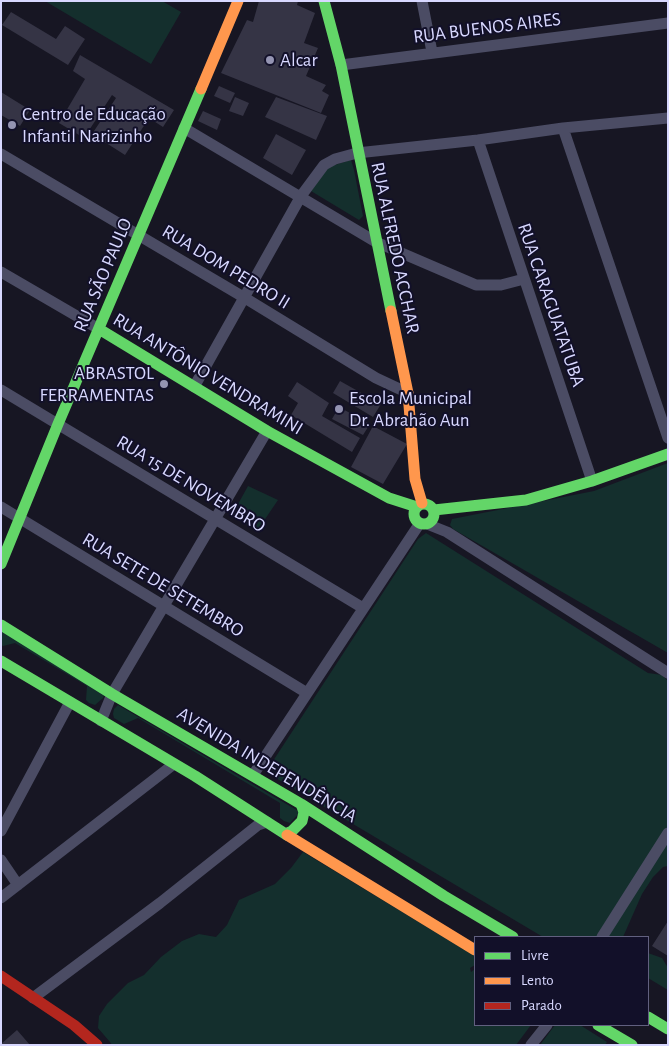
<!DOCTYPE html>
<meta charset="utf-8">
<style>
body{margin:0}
#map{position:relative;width:669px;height:1046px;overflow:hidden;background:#171623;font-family:"Alegreya Sans",sans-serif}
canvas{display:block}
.frame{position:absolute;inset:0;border:2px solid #d8d8ff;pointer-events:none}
.legend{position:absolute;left:474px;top:936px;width:175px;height:90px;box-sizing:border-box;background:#121029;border:1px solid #61607f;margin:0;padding:6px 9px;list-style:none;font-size:15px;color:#d8d8ff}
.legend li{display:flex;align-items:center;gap:10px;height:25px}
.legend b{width:25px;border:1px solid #61607f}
</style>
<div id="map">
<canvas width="669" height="1046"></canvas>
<div class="frame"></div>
<ul class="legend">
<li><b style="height:6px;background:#63d668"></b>Livre</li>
<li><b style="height:6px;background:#ff974d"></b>Lento</li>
<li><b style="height:6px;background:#b3261e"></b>Parado</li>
</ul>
</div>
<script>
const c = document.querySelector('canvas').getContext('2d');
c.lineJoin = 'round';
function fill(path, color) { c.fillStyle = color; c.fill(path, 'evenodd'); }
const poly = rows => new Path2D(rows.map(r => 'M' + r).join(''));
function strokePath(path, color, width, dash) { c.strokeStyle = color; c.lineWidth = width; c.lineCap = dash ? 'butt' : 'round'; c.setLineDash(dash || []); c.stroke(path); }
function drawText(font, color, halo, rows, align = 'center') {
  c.font = font + ' "Alegreya Sans",sans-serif'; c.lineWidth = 4; c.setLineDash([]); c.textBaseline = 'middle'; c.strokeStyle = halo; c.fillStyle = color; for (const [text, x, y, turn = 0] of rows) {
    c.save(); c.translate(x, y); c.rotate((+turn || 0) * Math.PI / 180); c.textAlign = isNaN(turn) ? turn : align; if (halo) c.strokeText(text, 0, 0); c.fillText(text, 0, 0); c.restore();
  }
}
const green = poly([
 [45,1,162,1,181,12,151,64],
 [351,160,354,170,363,216,359,220,311,191,328,167],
 [668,463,668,653,453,529,450,525,452,519,594,491],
 [248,486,278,500,257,531,232,515],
 [426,533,648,673,662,675,668,681,668,866,663,867,653,877,642,894,623,937,543,937,269,774,271,764,418,539],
 [1,628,101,689,104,695,103,698,95,705,89,703,86,700,87,686,15,643,3,646,1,645],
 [118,705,300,812,290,823,284,821,280,818,280,803,138,718,124,724,114,718,113,714,114,709],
 [303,852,475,956,475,965,470,968,471,972,475,969,475,1025,531,1025,516,1045,112,1045,110,1042,98,1028,99,1016,107,1004,128,983,144,975,161,957,182,941,199,934,216,937,227,925,239,900,275,884,291,868],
 [648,953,662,958,668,968,668,990,648,978],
 [555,1025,580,1025,607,1042,605,1045,540,1045]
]);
const building = poly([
 [259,1,298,1,297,5,315,13,304,43,318,48,306,76,326,85,322,91,329,95,321,113,221,73,247,20,253,22],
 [11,12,56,39,65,26,85,39,68,65,2,25],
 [80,55,174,110,163,127,149,118,125,155,92,134,116,98,112,95,84,138,59,123,85,79,73,71],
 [219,86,235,93,230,103,214,96],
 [1,92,30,110,20,126,1,115],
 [235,97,249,103,243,116,229,111],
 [276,97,327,116,316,140,265,117],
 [203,111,221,119,217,130,198,121],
 [276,134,306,150,292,175,263,158],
 [340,381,381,404,373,417,333,393],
 [297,382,329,403,322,416,360,438,352,452,291,415,298,403,288,396],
 [339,407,370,424,363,435,332,419],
 [373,426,407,444,383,484,351,467],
 [668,921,668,956,652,946],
 [17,1030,30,1045,1,1045,1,1044]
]);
const street = poly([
 [422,1,432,52],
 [341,65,668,23],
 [184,128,376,242,476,285,501,285,524,279],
 [563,128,668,438],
 [478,140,592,481],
 [1,154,245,298,376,378,408,393],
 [1,272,99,329],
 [194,387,301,196,324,165,335,159,357,153,478,140,563,128,668,118],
 [1,390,363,608],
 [1,507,307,693],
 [427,524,447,532,668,673],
 [101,721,112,694,267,431],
 [253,775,420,523],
 [1,831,70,702],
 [1,860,18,885],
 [1,898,174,764],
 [602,937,668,833],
 [33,998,160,903,258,825,267,822],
 [531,1045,547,1025]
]);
const fast = poly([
 [324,1,341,65,391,311],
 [99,329,267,431,389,498,417,507],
 '414 514a10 10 0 1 1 20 0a10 10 0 1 1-20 0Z',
 [434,510,526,500,592,481,668,454],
 [1,564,58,424,201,89],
 [1,625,112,694,301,804,444,896,513,937],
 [1,661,195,776,287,835],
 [285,834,292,831,302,821,304,812,301,804],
 [648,1017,668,1029],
 [598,1025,632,1045]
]);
const slow = poly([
 [201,89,238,1],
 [391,311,408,393,415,479,422,503],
 [287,835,475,950]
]);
const jam = poly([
 [1,976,74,1025,97,1045]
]);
const markers = [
 [270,60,5,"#9494b2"],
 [12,125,5,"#9494b2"],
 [164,384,5,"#9494b2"],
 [339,409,5,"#9494b2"]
];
const streetNames = [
 ["RUA BUENOS AIRES",487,28,-7],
 ["RUA ALFREDO ACCHAR",395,248,78],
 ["RUA DOM PEDRO II",226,267,31],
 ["RUA SÃO PAULO",103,275,-67],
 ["RUA CARAGUATATUBA",551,305,71],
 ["RUA ANTÔNIO VENDRAMINI",208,374,31],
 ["RUA 15 DE NOVEMBRO",191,484,31],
 ["RUA SETE DE SETEMBRO",163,585,31],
 ["AVENIDA INDEPENDÊNCIA",267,765,31]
];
const poiNames = [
 ["Alcar",280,60],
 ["Centro de Educação",22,114],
 ["Infantil Narizinho",22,136],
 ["ABRASTOL",154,373,"right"],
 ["FERRAMENTAS",154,395,"right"],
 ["Escola Municipal",349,398],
 ["Dr. Abrahão Aun",349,420]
];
fill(green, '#142f2d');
fill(building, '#353445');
strokePath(street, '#4b4c64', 11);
strokePath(fast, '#63d668', 11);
strokePath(slow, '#ff974d', 11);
strokePath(jam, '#b3261e', 11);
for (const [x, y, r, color] of markers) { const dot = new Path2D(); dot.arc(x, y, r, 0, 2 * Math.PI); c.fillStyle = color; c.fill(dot); strokePath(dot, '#121029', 2); }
drawText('19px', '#d8d8ff', '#121029', streetNames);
drawText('19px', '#d8d8ff', '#121029', poiNames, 'left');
</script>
